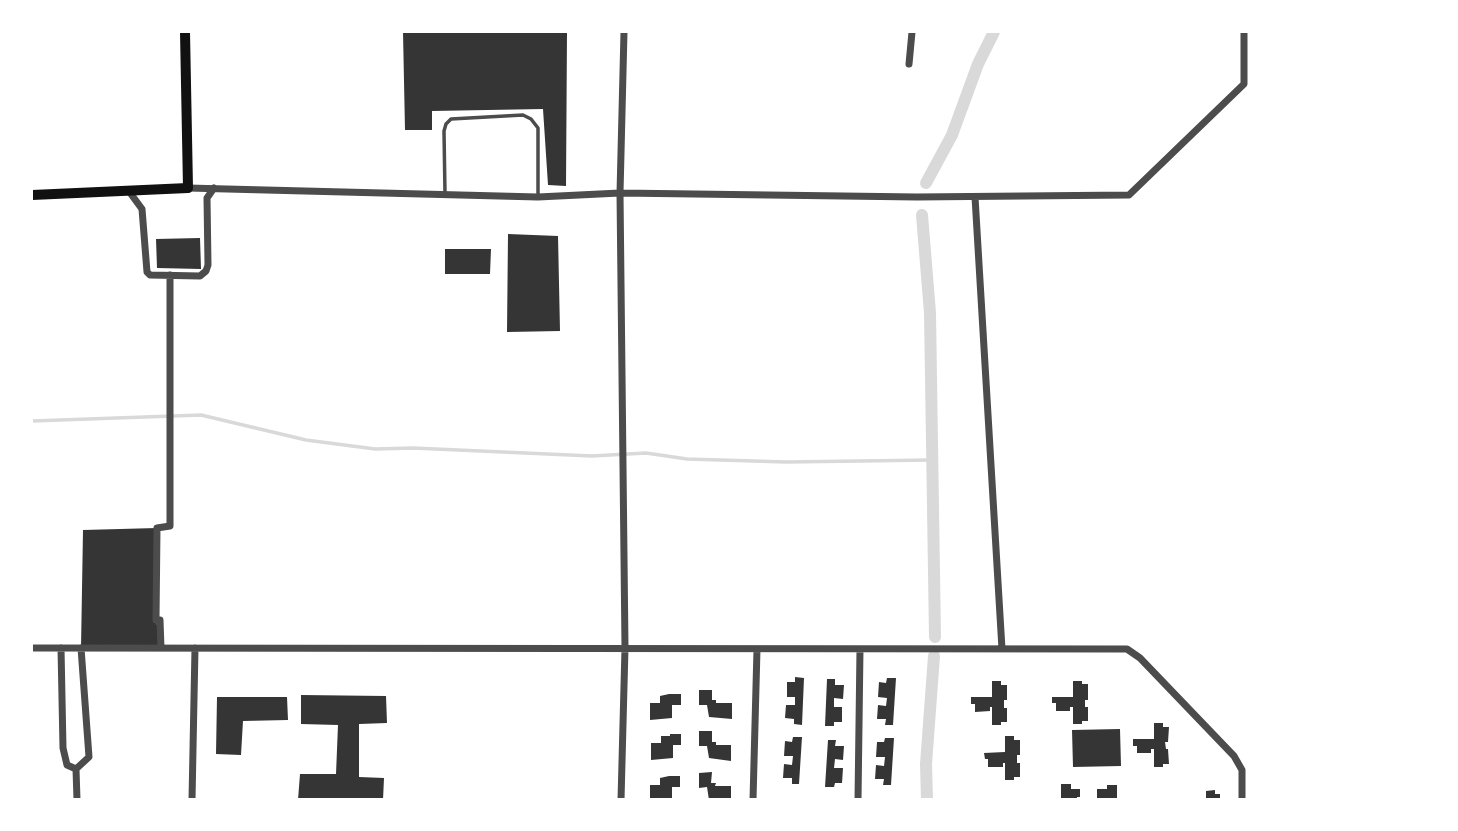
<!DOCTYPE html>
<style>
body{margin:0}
#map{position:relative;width:1458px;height:831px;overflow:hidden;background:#fff;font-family:Lato,sans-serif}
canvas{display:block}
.frame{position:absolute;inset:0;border:33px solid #fff;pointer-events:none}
</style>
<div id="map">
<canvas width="1458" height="831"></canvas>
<div class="frame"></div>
</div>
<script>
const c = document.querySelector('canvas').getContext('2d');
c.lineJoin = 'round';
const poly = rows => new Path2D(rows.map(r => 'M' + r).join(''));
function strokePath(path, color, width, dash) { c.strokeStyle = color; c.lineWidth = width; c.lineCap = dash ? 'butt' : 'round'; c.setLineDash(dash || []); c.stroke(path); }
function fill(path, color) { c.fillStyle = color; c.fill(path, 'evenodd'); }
const stream = poly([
 [32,421,201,415,306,440,375,449,413,448,592,456,646,453,687,459,786,462,933,460]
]);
const canal = poly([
 [926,183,952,135,978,64,994,32],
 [922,215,930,313,935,637],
 [927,800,926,764,934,656]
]);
const building = poly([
 [403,32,567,32,566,186,548,185,543,109,432,111,432,130,405,130],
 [508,234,558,236,560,331,507,332],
 [200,238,201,269,157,268,156,239],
 [445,249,491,249,490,274,445,274],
 [157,528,156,620,161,648,81,648,83,530],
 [795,677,804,678,802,725,794,724,794,719,785,718,786,705,795,705,795,697,787,697,787,682,795,682],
 [887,678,896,678,893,725,885,725,886,719,877,719,878,705,886,706,887,698,878,697,879,682,886,683],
 [827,679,835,679,835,685,844,685,843,699,834,698,834,707,842,707,842,722,834,722,834,726,825,726],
 [992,681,1001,681,1001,685,1007,685,1007,700,1004,700,1004,708,1007,708,1007,722,1001,722,1001,725,992,725,992,707,990,707,990,711,975,712,975,704,971,704,971,697,992,697],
 [1073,681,1082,681,1082,684,1088,684,1088,700,1085,700,1085,707,1088,707,1088,721,1082,721,1082,724,1073,724,1073,707,1070,707,1070,711,1056,711,1056,703,1052,703,1052,697,1073,697],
 [699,690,712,690,712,700,716,700,716,703,732,703,732,719,709,717,707,705,699,705],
 [669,694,681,694,681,705,672,705,672,718,650,720,650,703,660,703,660,696],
 [301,695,386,696,387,723,359,724,359,777,384,778,383,800,298,800,300,774,336,774,338,725,301,724],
 [217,697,287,697,288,720,243,721,241,755,216,754],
 [1154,723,1163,723,1163,727,1169,727,1168,742,1165,742,1166,749,1168,749,1169,764,1163,764,1163,767,1154,767,1154,749,1151,749,1151,753,1137,753,1137,746,1133,746,1133,739,1154,739],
 [1120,729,1121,766,1073,767,1072,730],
 [699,731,712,731,712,742,716,742,716,745,731,745,731,761,709,758,707,746,699,746],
 [670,734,681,734,681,745,673,745,673,758,651,760,651,743,661,743,661,736,670,736],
 [1005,736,1014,736,1014,740,1020,740,1020,755,1017,755,1017,763,1020,763,1020,777,1014,777,1014,780,1005,780,1005,763,1003,763,1003,767,988,767,988,759,985,759,984,753,1005,752],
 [793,737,802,737,799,784,792,784,792,778,783,778,784,764,792,765,793,756,784,756,785,741,792,742],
 [885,738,894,738,891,785,883,785,884,779,875,779,876,765,884,766,885,757,876,757,877,742,884,742],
 [828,740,836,740,835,746,844,746,843,760,835,759,834,768,843,768,842,783,835,783,834,787,825,787],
 [712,772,711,783,716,783,715,786,731,786,731,800,709,800,707,787,699,788,699,773],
 [669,776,680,776,680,787,672,787,672,800,650,800,650,785,660,785,660,778],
 [1061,784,1071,784,1071,789,1080,789,1080,797,1077,797,1077,800,1061,800],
 [1107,785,1117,785,1117,800,1097,800,1097,789,1107,789],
 [1215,790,1215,794,1220,794,1220,800,1206,800,1206,791]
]);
const service = poly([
 [445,194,444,131,446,124,451,119,523,115,531,119,538,128,538,197]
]);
const minor = poly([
 [909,64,912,32],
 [188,188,538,197,620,193,917,197,1129,195,1244,84,1244,32],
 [128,190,142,209,147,272,150,275,200,276,206,271,208,265,207,198,214,188],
 [975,197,1002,649],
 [32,648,1127,649,1140,658,1234,756,1242,770,1242,800],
 [61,648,63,748,67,765,76,769,77,800],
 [161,648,160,620,156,620,157,528,170,526,170,275],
 [76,769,89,757,81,648],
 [192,800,195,648],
 [621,800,625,648,620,193,624,32],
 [753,800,757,649],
 [858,800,860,649]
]);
const secondary = poly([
 [32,195,188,188,185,32]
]);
strokePath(stream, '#d9d9d9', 3.5);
strokePath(canal, '#d9d9d9', 12);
fill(building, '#353535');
strokePath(service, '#4c4c4c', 3.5);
strokePath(minor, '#4c4c4c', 7);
strokePath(secondary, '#111', 10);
</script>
